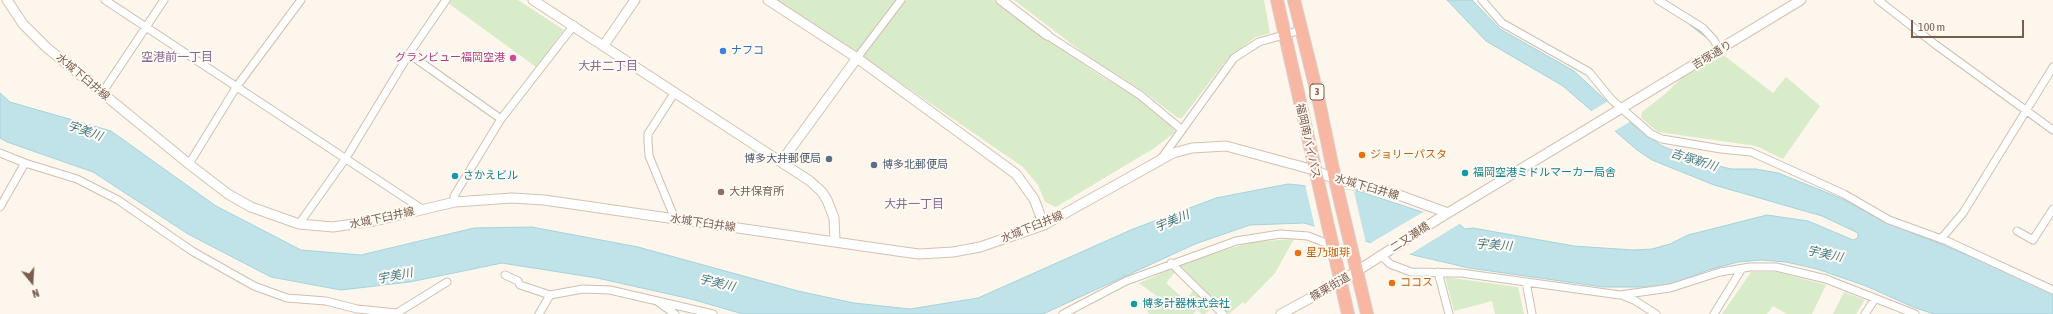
<!DOCTYPE html>
<meta charset="utf-8">
<style>
body{margin:0}
#map{position:relative;width:2053px;height:314px;overflow:hidden;background:#fdf6ec;font-family:"Asap Condensed",sans-serif}
canvas{display:block}
.north{position:absolute;left:12px;top:262px;width:40px;height:40px;-webkit-text-stroke:3px #fffaf3;paint-order:stroke;rotate:162deg;font-size:11px;font-weight:700;line-height:16px;text-align:center;color:#7a5c4d}
.north::after{content:'';display:block;margin:auto;width:14px;height:18px;background:#7a5c4d;clip-path:polygon(50% 0,100% 100%,50% 72%,0 100%)}
.scale{position:absolute;left:1911px;top:20px;width:113px;height:18px;box-sizing:border-box;border:2px solid #7a5c4d;border-top:0;padding-left:5px;font-size:12px;line-height:14px;white-space:nowrap;color:#7a5c4d;-webkit-text-stroke:3px #fffaf3;paint-order:stroke}
</style>
<div id="map">
<canvas width="2053" height="314"></canvas>
<div class="north">N</div>
<div class="scale">100 m</div>
</div>
<script>
const c = document.querySelector('canvas').getContext('2d');
c.lineJoin = 'round';
function fill(path, color) { c.fillStyle = color; c.fill(path, 'evenodd'); }
const poly = rows => new Path2D(rows.map(r => 'M' + r).join(''));
function strokePath(path, color, width, dash) { c.strokeStyle = color; c.lineWidth = width; c.lineCap = dash ? 'butt' : 'round'; c.setLineDash(dash || []); c.stroke(path); }
function drawText(font, color, halo, rows, align = 'center') {
  c.font = font + ' "Asap Condensed","Noto Sans JP",sans-serif'; c.lineWidth = 4; c.setLineDash([]); c.textBaseline = 'middle'; c.strokeStyle = halo; c.fillStyle = color; for (const [text, x, y, turn = 0] of rows) {
    c.save(); c.translate(x, y); c.rotate((+turn || 0) * Math.PI / 180); c.textAlign = isNaN(turn) ? turn : align; if (halo) c.strokeText(text, 0, 0); c.fillText(text, 0, 0); c.restore();
  }
}
const green = poly([
 [451,0,518,0,564,30,536,67,448,3],
 [776,0,896,0,856,53],
 [906,0,996,0,1096,73,1135,96,1174,128,1175,132,1156,147,1056,207,1045,202,1038,185,1023,167,863,57],
 [1014,0,1264,0,1270,33,1256,37,1228,58,1182,118,1178,118,1144,92,1090,58],
 [1722,54,1773,93,1786,77,1820,106,1783,159,1756,146,1658,132,1641,118,1642,112,1665,94,1682,78],
 [1294,239,1275,273,1245,304,1243,302,1229,314,1179,264,1251,242],
 [1171,269,1175,272,1166,283,1185,300,1194,290,1212,307,1205,314,1202,314,1197,310,1193,314,1150,314,1147,312,1158,297,1139,283],
 [1751,272,1777,272,1826,285,1812,314,1787,314,1773,306,1767,314,1722,314],
 [1445,277,1518,287,1524,314,1495,314,1492,301,1454,311],
 [1844,292,1865,300,1856,314,1833,314]
]);
const water = poly([
 [1447,0,1472,0,1500,29,1574,71,1629,122,1662,146,1704,162,1731,169,1756,169,1778,173,1840,198,1888,223,1995,266,2053,294,2053,314,1934,314,1913,307,1866,286,1817,269,1786,262,1761,260,1738,262,1708,270,1673,284,1658,287,1603,287,1469,268,1409,254,1304,223,1250,225,1195,244,1043,314,743,314,691,299,597,278,502,263,410,282,341,290,271,277,188,234,93,172,7,142,0,138,0,93,10,102,111,131,216,206,301,250,361,255,474,228,532,227,638,247,798,291,854,303,910,309,978,298,1133,229,1216,198,1288,184,1358,191,1459,224,1465,229,1473,228,1574,246,1633,250,1652,249,1670,244,1688,235,1767,215,1808,221,1853,240,1858,238,1858,233,1822,216,1714,185,1652,160,1637,150,1563,86,1486,41,1447,0]
]);
const pier = poly([
 [1610,100,1631,121,1613,132,1590,112],
 [1305,184,1357,191,1354,192,1366,243,1315,228],
 [1425,211,1461,223,1407,256,1369,244]
]);
const stream = poly([
 [1690,24,1707,37]
]);
const street = poly([
 [105,0,422,209],
 [1482,0,1502,23,1589,72,1612,100,1651,134,1662,139,1721,149,1751,152,1844,194,1889,220,1947,241,2053,290],
 [1658,0,1703,28,1714,40,1719,50],
 [1878,0,1936,45,2053,130],
 [1047,35,1140,95,1181,129],
 [409,54,501,119],
 [857,58,901,0],
 [675,92,648,134,648,141,649,156,675,219],
 [102,93,164,0],
 [0,153,25,163,77,179,118,200,192,251,254,286,287,298,326,301,357,309,397,313,447,282],
 [1161,159,1234,58,1259,42,1301,30],
 [189,164,237,86,301,0],
 [455,202,454,196,501,119,574,25],
 [0,207,25,163],
 [299,224,346,158,409,54,446,0],
 [2017,231,2033,240,2053,209],
 [1941,239,1963,213,2053,67],
 [1381,255,1390,264,1411,272,1461,273,1620,295,1670,288,1720,272,1750,267,1776,267,1826,279,1915,314],
 [1171,263,1223,314],
 [1438,272,1449,314],
 [505,275,518,281,520,285,550,295,583,289,610,290,713,314],
 [1526,282,1532,314],
 [1624,296,1634,300,1656,314],
 [658,302,675,314],
 [539,314,550,295],
 [1063,314,1126,281,1236,241,1280,234,1308,236,1331,245],
 [1714,314,1741,270],
 [1865,314,1875,299]
]);
const secondary = poly([
 [7,0,23,24,46,47,189,164,228,194,251,207,299,224,333,227,374,221,455,202,512,198,544,200,904,252,919,254,953,252,980,247,1044,225,1173,153,1192,148,1226,146,1314,170,1335,179,1396,194,1448,213],
 [533,0,810,181,822,192,827,200,834,218,835,241],
 [768,0,857,58,1016,174,1034,199,1044,225],
 [1001,0,1047,35],
 [604,45,635,0],
 [781,162,857,58],
 [1281,314,1340,282,1438,219,1801,0]
]);
const highway = poly([
 [1277,0,1348,314],
 [1294,0,1318,97,1335,179,1367,314]
]);
const markers = [
 [723,51,4,"#3f7fe0"],
 [513,58,4,"#d1479c"],
 [1362,155,4,"#e8710a"],
 [829,159,4,"#5c6f8a"],
 [874,165,4,"#5c6f8a"],
 [1465,173,4,"#0f9aa8"],
 [455,176,4,"#0f9aa8"],
 [721,192,4,"#8d6e63"],
 [1298,253,4,"#e8710a"],
 [1392,283,4,"#e8710a"],
 [1134,304,4,"#0f9aa8"]
];
const shields = [
 [1317,92,14]
];
const shieldNames = [
 ["3",1317,92]
];
const shopNames = [
 ["ナフコ",731,51]
];
const streetNames = [
 ["吉塚通り",1712,55,-31],
 ["水城下臼井線",83,77,40],
 ["福岡南バイパス",1308,141,77],
 ["水城下臼井線",1367,187,16],
 ["水城下臼井線",382,218,-12],
 ["水城下臼井線",703,223,8],
 ["水城下臼井線",1032,227,-22],
 ["二又瀬橋",1410,237,-33],
 ["篠栗街道",1330,287,-30]
];
const hotelNames = [
 ["グランビュー福岡空港",505,58]
];
const foodNames = [
 ["ジョリーパスタ",1370,155],
 ["星乃珈琲",1306,253],
 ["ココス",1400,283]
];
const serviceNames = [
 ["博多大井郵便局",821,159],
 ["博多北郵便局",882,165,"left"]
];
const cultureNames = [
 ["福岡空港ミドルマーカー局舎",1473,173],
 ["さかえビル",463,176],
 ["博多計器株式会社",1142,304]
];
const educationNames = [
 ["大井保育所",729,192]
];
const neighbourhoodNames = [
 ["空港前一丁目",177,57],
 ["大井二丁目",608,66],
 ["大井一丁目",914,204]
];
const waterNames = [
 ["宇美川",85,131,20],
 ["吉塚新川",1694,160,18],
 ["宇美川",1172,221,-23],
 ["宇美川",1494,245,4],
 ["宇美川",1825,254,12],
 ["宇美川",395,276,-11],
 ["宇美川",717,283,14]
];
fill(green, '#d8ecc9');
fill(water, '#bfe3e8');
strokePath(water, '#a5d3da', 1);
fill(pier, '#fdf6ec');
strokePath(stream, '#a5d3da', 2.5);
strokePath(street, '#d1beb0', 9);
strokePath(secondary, '#d6c0b0', 11);
strokePath(highway, '#dad1cd', 14);
strokePath(street, '#fff', 7);
strokePath(secondary, '#fff', 9);
strokePath(highway, '#f7b7a3', 12);
for (const [x, y, r, color] of markers) { const dot = new Path2D(); dot.arc(x, y, r, 0, 2 * Math.PI); c.fillStyle = color; c.fill(dot); strokePath(dot, '#fffaf3', 1.5); }
for (const [x, y, w] of shields) { const box = new Path2D(); box.roundRect(x - w / 2, y - 8, w, 16, 3); c.fillStyle = '#fffaf3'; c.fill(box); strokePath(box, '#7a5c4d', 1); }
drawText('bold 10px', '#7a5c4d', null, shieldNames);
drawText('11px', '#366cbe', '#fffaf3', shopNames, 'left');
drawText('11px', '#7a5c4d', '#fffaf3', streetNames);
drawText('11px', '#b23c85', '#fffaf3', hotelNames, 'right');
drawText('11px', '#c56008', '#fffaf3', foodNames, 'left');
drawText('11px', '#4e5e75', '#fffaf3', serviceNames, 'right');
drawText('11px', '#0d838f', '#fffaf3', cultureNames, 'left');
drawText('11px', '#785e54', '#fffaf3', educationNames, 'left');
drawText('12px', '#846695', '#fffaf3', neighbourhoodNames);
drawText('italic 12px', '#437c86', '#fffaf3', waterNames);
</script>
